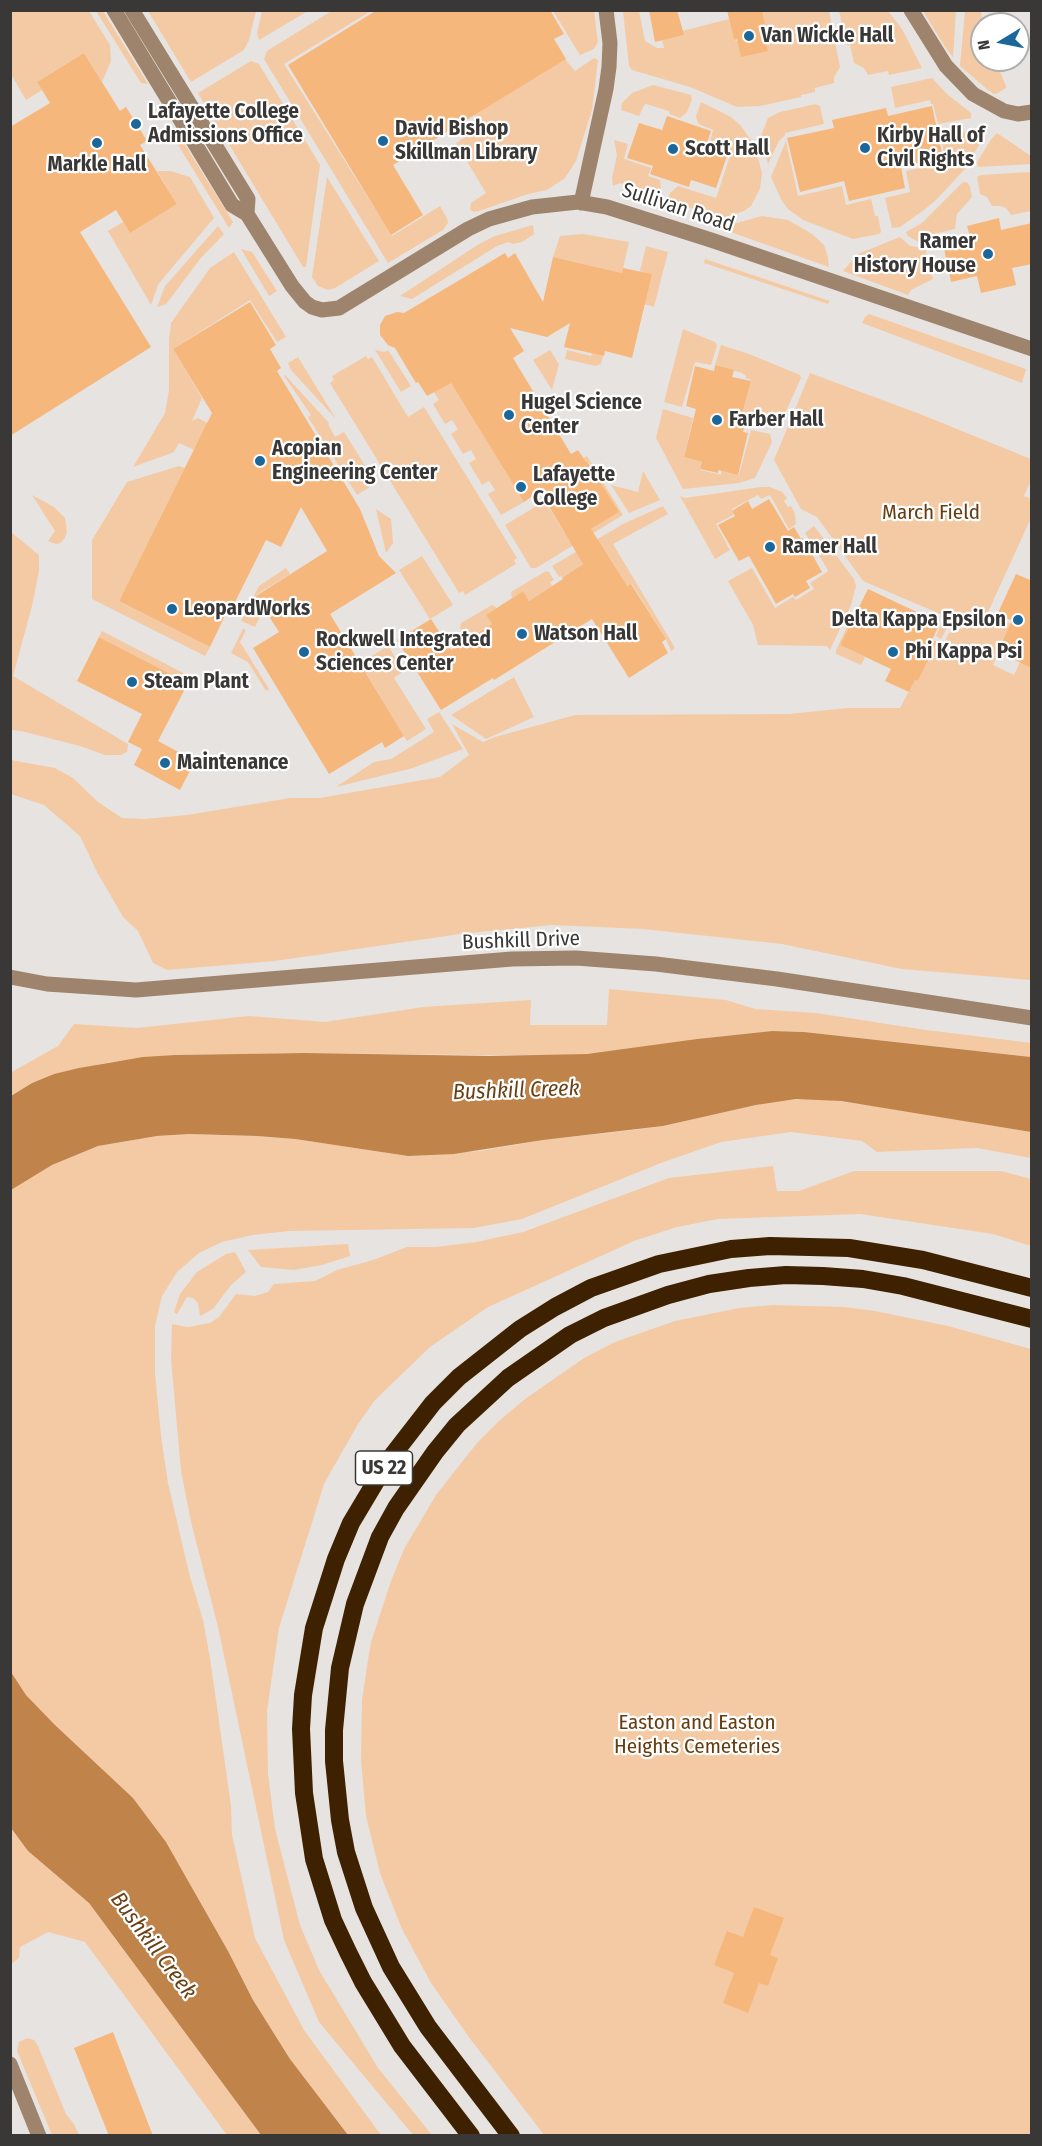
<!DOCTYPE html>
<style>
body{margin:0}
#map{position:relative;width:1042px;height:2146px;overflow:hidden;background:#e7e3e0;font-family:"Fira Sans Condensed",sans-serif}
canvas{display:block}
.frame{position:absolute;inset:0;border:12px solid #3a3837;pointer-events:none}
.north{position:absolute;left:970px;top:12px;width:60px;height:60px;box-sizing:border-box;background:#fff;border:2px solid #b0afaf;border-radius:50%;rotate:260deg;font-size:16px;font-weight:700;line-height:24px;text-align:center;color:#3a3837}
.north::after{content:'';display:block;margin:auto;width:21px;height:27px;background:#1b679a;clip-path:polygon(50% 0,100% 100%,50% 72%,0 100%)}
</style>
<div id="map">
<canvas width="1042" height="2146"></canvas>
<div class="frame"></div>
<div class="north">N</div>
</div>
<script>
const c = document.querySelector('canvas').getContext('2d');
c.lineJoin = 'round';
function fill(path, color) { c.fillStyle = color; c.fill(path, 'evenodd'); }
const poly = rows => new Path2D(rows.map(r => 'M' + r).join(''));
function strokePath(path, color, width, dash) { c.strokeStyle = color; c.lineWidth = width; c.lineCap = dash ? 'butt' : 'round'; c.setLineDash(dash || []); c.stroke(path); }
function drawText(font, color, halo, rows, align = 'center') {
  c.font = font + ' "Fira Sans Condensed",sans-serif'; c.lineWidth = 4.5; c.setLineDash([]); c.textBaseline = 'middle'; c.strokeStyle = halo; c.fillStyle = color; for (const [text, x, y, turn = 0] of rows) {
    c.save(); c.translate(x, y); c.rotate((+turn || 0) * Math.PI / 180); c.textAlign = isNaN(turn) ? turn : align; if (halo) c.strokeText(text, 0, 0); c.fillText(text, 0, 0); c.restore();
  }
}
const green = poly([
 [333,10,371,11,284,64,392,236,440,206,447,218,448,223,443,230,388,263,264,59,267,51],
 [10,11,89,11,110,45,111,61,102,82,84,53,37,82,42,90,26,100,11,74],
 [96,11,103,11,148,84,141,83],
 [148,11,256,11,249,40,244,50,191,82],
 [262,11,262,10,308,11,259,40,257,33],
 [553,11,594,11,598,42,594,49,580,55],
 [623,11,639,11,645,41,657,48,664,48,662,40,683,35,682,31,729,19,734,40,768,50,764,33,767,32,762,11,829,11,840,67,834,77,834,83,815,88,815,92,801,95,801,97,760,106,737,107,690,87,632,70,629,66],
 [839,11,888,11,902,29,922,68,889,75,888,71,868,75,864,68,854,63,850,45,847,45],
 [923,11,956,11,953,57,945,47],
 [965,11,981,11,983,24,982,60,995,60,1006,86,1006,88,998,93,994,94,988,90,960,66],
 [594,58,598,60,592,110,576,161,565,178,547,190,528,194,479,211,474,212,470,210,471,203,486,193,456,143,481,127,474,115,565,59,575,71],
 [251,61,259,64,320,165,306,267,303,267,198,93],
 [932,78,947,94,971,113,971,118,938,124,933,104,931,104,930,100,895,108,891,87],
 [653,85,691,95,692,100,687,112,680,118,670,114,669,111,646,104,644,105,639,116,621,110,622,103,632,93],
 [701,102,731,117,741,126,755,146,762,173,760,189,751,206,744,211,717,220,713,216,668,200,670,193,678,186,716,198,731,153,709,145,713,130,699,124,697,120,696,116],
 [816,104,820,106,824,124,785,133,785,135,779,141,768,164,761,136,768,118,780,112],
 [174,127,233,222,229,228,172,135],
 [979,128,982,133,981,142,964,170,936,200,924,210,900,227,892,228,885,198,910,192,906,171,940,164,940,162,946,161,941,138],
 [997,133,1031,156,1031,164,978,167,977,162,992,138],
 [614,140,628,144,624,159,651,168,648,176,660,180,661,189,659,197,620,183,613,186,612,178,617,155],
 [786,141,798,196,842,186,846,205,871,199,875,216,878,216,881,232,879,234,853,239,803,220,788,209,782,201,771,177],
 [157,171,170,171,190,177,214,218,165,276,158,285,151,305,108,231,123,222,130,232,177,204],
 [1031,172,1031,211,1011,215,1006,208,1000,206,992,206,987,197,980,194,977,177,981,175],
 [327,177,379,261,335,288,328,290,318,286,312,277],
 [963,182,967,182,970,187,972,197,957,214,955,229,925,236,927,241,924,242,917,241,908,236,906,232,922,223],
 [762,216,788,220,812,234,824,245,828,257,829,267,725,230,722,227],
 [533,225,534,234,522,242,513,244,508,242,497,246,412,299,400,296,479,244,495,236],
 [218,226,224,234,200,259,170,299,166,304,157,307,165,286],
 [583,234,629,242,622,273,553,257,560,236],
 [900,237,910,246,925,248,933,279,911,290,908,295,843,271,858,254],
 [646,246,668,252,654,307,644,304,651,274,640,271],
 [241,249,252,252,277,291,269,296],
 [234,252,286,337,277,342,250,300,173,349,202,398,192,421,198,418,232,436,194,450,179,443,174,452,133,467,165,413,169,390,169,339,171,323,210,268],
 [705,259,830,301,828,304,704,263],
 [869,314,1026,369,1022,383,862,323,865,317],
 [683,329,715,342,717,346,711,365,695,362,682,407,664,402],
 [721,345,749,354,800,375,801,378,783,418,778,422,765,424,748,420,749,416,742,414,751,380,746,378,746,376,742,373,715,365],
 [375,350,385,352,388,350,411,386,401,392],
 [550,350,559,364,552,390,533,360],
 [567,350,591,356,592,353,603,356,601,364,596,366,565,359],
 [366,356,368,359,372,357,408,417,424,407,517,558,514,560,516,564,465,595,463,591,459,593,330,383,334,380,332,376],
 [298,357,336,419,291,370,288,363],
 [443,370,524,502,501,515,488,494,495,490,489,481,482,485,469,463,476,459,471,450,463,454,451,434,458,429,452,420,445,424,433,404,439,400,434,392],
 [810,373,920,414,1031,459,1031,480,1024,496,1031,499,1031,518,988,612,948,626,941,639,936,636,945,616,863,581,817,517,801,509,774,460],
 [285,375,329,423,328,424,335,437,344,432,376,483,357,495,308,417,311,415,284,376],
 [663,409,693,418,684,457,702,462,700,470,718,474,721,474,721,471,739,475,751,430,770,434,772,442,755,478,739,483,683,489,656,438],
 [587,456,623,515,536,568,531,568,505,525,545,501,570,542,618,512,588,461,586,462,583,458],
 [179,466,185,468,119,601,210,647,205,656,92,599,92,540,127,482],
 [643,471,660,500,629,513,611,485,638,492],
 [761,487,770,487,782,492,787,498,784,501,788,507,791,506,795,514,796,524,789,529,770,495,761,499,758,495,732,509,733,515,716,524,730,550,715,559,680,496,685,498],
 [32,495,54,507,65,518,67,533,64,539,60,543,56,544,48,541,55,531],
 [663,506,668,514,613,544,675,648,671,651,666,639,632,584,627,586,595,556,562,578,562,576,559,577,552,566,623,524],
 [376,509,391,519,393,543,386,553],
 [814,526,854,579,856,586,851,605,830,650,827,646,758,645,753,625,728,581,752,568,775,608,793,597,796,600,814,589,810,583,827,572,828,570,805,533],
 [11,532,39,555,39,571,32,606,13,676,128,744,127,752,121,755,105,755,80,746,21,731,11,730],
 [422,556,453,605,430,619,399,570],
 [286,568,290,574,256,595,264,608,255,627,241,621,259,586],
 [546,571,549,572,554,580,550,582,552,586,529,601,523,591,512,598,511,592],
 [492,605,497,608,486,615,492,624,467,639,460,628,461,623],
 [856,608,858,608,840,645,865,657,861,665,836,654,836,650],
 [997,617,1011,624,993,665,1014,675,1020,662,1029,666,1031,662,1031,980,902,969,782,944,643,929,552,925,460,934,275,961,167,970,153,963,138,931,123,917,97,872,80,836,44,805,11,794,11,760,55,768,73,778,98,802,122,818,144,819,187,815,290,798,320,798,440,777,469,755,452,724,483,742,495,737,575,715,790,714,847,708,900,708,915,680,918,681,934,647,941,649,949,633],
 [243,629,246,630,240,642,269,689,266,691,248,662,231,653],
 [102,631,191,677,188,683,99,637],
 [388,646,404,671,394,678,426,729,407,741,360,663],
 [514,677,534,717,486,739,451,715],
 [439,712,463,749,413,768,336,787,374,762,391,759,434,732,427,719],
 [609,989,726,1000,755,1009,816,1013,926,1030,1032,1043,1031,1057,804,1032,772,1031,697,1039,621,1051,558,1056,305,1053,175,1055,111,1062,54,1074,32,1083,11,1096,10,1073,58,1046,74,1024,137,1028,249,1016,325,1022,423,1007,531,1000,530,1025,607,1025],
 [817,1098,896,1109,1031,1132,1031,1158,977,1148,877,1152,862,1141,791,1132,721,1142,661,1163,522,1219,474,1228,290,1231,253,1235,222,1242,199,1253,177,1272,162,1296,155,1326,155,1373,161,1436,168,1483,189,1573,203,1620,210,1658,231,1806,232,1835,255,1938,304,2030,381,2135,348,2135,290,2059,253,2000,228,1951,166,1842,133,1798,55,1725,26,1695,11,1672,10,1190,52,1165,98,1146,157,1136,189,1134,257,1136,295,1139,408,1156,427,1155,480,1151,543,1140,633,1130,663,1126,774,1101],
 [773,1166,777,1191,799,1191,854,1171,1001,1171,1031,1179,1031,1246,993,1234,860,1214,718,1219,677,1227,634,1241,488,1307,430,1347,375,1400,358,1424,324,1484,279,1628,267,1711,268,1774,275,1829,300,1925,319,1970,378,2068,432,2135,413,2135,319,2022,284,1940,218,1627,191,1522,181,1471,171,1359,172,1324,188,1327,210,1323,219,1317,236,1294,255,1296,268,1292,274,1284,315,1281,337,1270,373,1260,407,1247,436,1247,476,1242,523,1232,669,1178],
 [348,1244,350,1256,322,1265,294,1270,261,1267,248,1250],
 [235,1252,246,1272,231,1285,213,1309,200,1316,198,1303,193,1298,187,1297,177,1314,174,1312,180,1294,197,1272,226,1254],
 [773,1305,844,1307,875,1311,948,1326,1031,1349,1031,2135,545,2136,471,2040,431,1983,401,1927,380,1873,366,1816,361,1760,362,1700,366,1673,371,1642,391,1581,404,1549,436,1495,477,1443,499,1421,525,1399,584,1358,615,1342,675,1321,739,1308],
 [11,1828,28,1851,89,1903,261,2135,227,2135,85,1942,48,1932,20,1947,19,1958,11,1964],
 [27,2038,34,2040,38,2046,66,2114,74,2124,79,2135,52,2135,17,2051,19,2042]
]);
const water = poly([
 [772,1031,804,1032,1031,1057,1031,1132,841,1101,796,1099,756,1105,663,1126,543,1140,454,1154,408,1156,295,1139,257,1136,189,1134,157,1136,98,1146,52,1165,11,1190,11,1096,32,1083,54,1074,79,1068,143,1057,175,1055,305,1053,490,1056,587,1054,697,1039],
 [11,1672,26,1695,55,1725,133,1798,166,1842,228,1951,253,2000,290,2059,348,2135,261,2135,89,1903,28,1851,11,1828]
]);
const building = poly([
 [377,10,550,10,564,34,554,39,566,59,393,165,423,215,391,235,288,65],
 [649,10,677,10,684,35,655,42],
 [727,10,762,10,767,33,764,33,768,51,741,57,737,39,734,40],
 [84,53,120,111,126,107,147,141,140,145,177,204,130,233,116,210,80,232,151,347,10,436,10,127,50,103,37,82],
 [932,106,943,158,901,167,905,188,849,201,844,181,800,192,787,138,834,128,832,120,886,108,888,116],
 [667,116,711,131,706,146,728,153,716,188,691,180,689,187,650,174,653,166,627,158,639,123,662,130],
 [999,218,1001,230,1032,223,1032,264,1012,268,1016,285,981,293,977,276,951,282,943,244,970,237,967,226],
 [505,253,508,258,515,253,543,302,553,257,622,273,623,268,652,274,632,358,605,351,604,356,564,347,570,323,547,337,510,328,524,351,513,358,571,454,578,450,586,462,587,461,619,512,591,529,627,586,631,584,666,639,662,642,668,653,629,678,592,619,494,680,493,678,441,710,397,640,431,619,451,650,492,624,486,615,523,591,529,601,563,579,562,578,583,564,540,491,524,502,451,383,427,396,418,382,416,383,395,348,388,345,380,335,380,325,385,316,397,312,404,313],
 [250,302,276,345,270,349,281,368,277,371,360,509,379,556,396,573,330,614,404,736,385,748,382,742,329,774,253,648,279,632,256,596,327,551,301,507,281,547,266,540,230,612,228,609,210,647,119,601,212,413,173,349],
 [715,365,734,370,732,377,751,381,742,414,747,415,743,432,748,433,738,475,718,470,718,473,700,469,702,462,684,457,696,409,686,406,695,366,714,371],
 [769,499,788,531,794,527,801,539,803,538,822,572,806,581,810,588,795,597,793,594,776,604,749,556,739,561,718,525,735,516,732,511,748,501,752,509],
 [1016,574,1030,580,1032,577,1032,668,998,652,1012,620,996,617],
 [868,589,940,623,932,640,937,642,918,681,915,680,909,692,885,681,891,669,840,645],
 [99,637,188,683,158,741,195,761,180,790,134,765,142,749,128,742,142,714,77,681],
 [754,1907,784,1918,770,1955,778,1958,768,1986,759,1983,748,2013,723,2003,734,1973,714,1965,727,1931,743,1937],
 [113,2032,153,2136,109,2136,74,2048]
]);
const minor = poly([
 [114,10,232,205,247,214,292,286,305,302,312,307,322,310,339,308,468,229,489,219,532,207,578,202,607,207,711,240,1032,349],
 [132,10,248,199,247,214],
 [911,10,946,66,973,94,1004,111,1018,114,1032,112],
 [581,203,606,89,609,67,610,43,606,10],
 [10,977,47,984,136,990,512,959,576,958,656,964,777,979,1032,1018],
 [10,2064,39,2136]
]);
const highway = poly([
 [471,2136,402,2046,363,1982,348,1952,333,1920,314,1859,304,1793,301,1729,303,1695,314,1628,336,1559,351,1523,388,1461,433,1403,459,1377,520,1329,555,1307,591,1288,659,1264,731,1249,770,1246,849,1248,923,1260,1032,1288],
 [511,2136,428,2027,391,1967,364,1908,346,1852,340,1820,334,1761,334,1730,340,1668,355,1604,380,1537,396,1508,435,1452,457,1425,508,1378,570,1335,604,1318,668,1295,709,1284,749,1278,786,1275,823,1276,863,1279,903,1286,1032,1319]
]);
const markers = [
 [749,36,6,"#1b679a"],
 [136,124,6,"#1b679a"],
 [383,141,6,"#1b679a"],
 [97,143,6,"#1b679a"],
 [865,148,6,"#1b679a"],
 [673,149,6,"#1b679a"],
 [988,254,6,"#1b679a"],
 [509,415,6,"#1b679a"],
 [717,420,6,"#1b679a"],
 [260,461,6,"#1b679a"],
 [521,487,6,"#1b679a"],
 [770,547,6,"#1b679a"],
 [172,609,6,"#1b679a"],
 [1018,620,6,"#1b679a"],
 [522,634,6,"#1b679a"],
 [304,652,6,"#1b679a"],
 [893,652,6,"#1b679a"],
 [132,682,6,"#1b679a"],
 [165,763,6,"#1b679a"]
];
const shields = [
 [384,1468,57]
];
const shieldNames = [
 ["US 22",384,1468]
];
const poiNames = [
 ["Van Wickle Hall",761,36],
 ["Lafayette College",148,112],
 ["Admissions Office",148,136],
 ["David Bishop",395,129],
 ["Skillman Library",395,153],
 ["Kirby Hall of",877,136],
 ["Civil Rights",877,160],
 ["Scott Hall",685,149],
 ["Markle Hall",97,165,"center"],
 ["Ramer",976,242,"right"],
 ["History House",976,266,"right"],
 ["Hugel Science",521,403],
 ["Center",521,427],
 ["Farber Hall",729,420],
 ["Acopian",272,449],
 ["Engineering Center",272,473],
 ["Lafayette",533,475],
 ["College",533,499],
 ["Ramer Hall",782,547],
 ["LeopardWorks",184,609],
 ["Delta Kappa Epsilon",1006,620,"right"],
 ["Watson Hall",534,634],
 ["Rockwell Integrated",316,640],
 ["Sciences Center",316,664],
 ["Phi Kappa Psi",905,652],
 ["Steam Plant",144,682],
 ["Maintenance",177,763]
];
const streetNames = [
 ["Sullivan Road",678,208,18],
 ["Bushkill Drive",521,941,-2]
];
const parkNames = [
 ["March Field",931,513],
 ["Easton and Easton",697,1723],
 ["Heights Cemeteries",697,1747]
];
const waterNames = [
 ["Bushkill Creek",516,1091,-2],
 ["Bushkill Creek",153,1946,53]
];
fill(green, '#f4caa5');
fill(water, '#c0844a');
fill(building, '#f6b77c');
strokePath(minor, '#9e846c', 15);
strokePath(highway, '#3e2101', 18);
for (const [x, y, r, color] of markers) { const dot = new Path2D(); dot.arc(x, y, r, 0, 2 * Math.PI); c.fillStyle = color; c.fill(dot); strokePath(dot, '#fff', 2); }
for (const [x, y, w] of shields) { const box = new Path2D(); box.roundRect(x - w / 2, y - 17, w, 34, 4.5); c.fillStyle = '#fff'; c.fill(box); strokePath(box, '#3a3837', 1.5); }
drawText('bold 20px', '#3a3837', null, shieldNames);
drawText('bold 21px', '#3a3837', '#fff', poiNames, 'left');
drawText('21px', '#3a3837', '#fff', streetNames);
drawText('21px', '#663d10', '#fff', parkNames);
drawText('italic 22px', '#6a4115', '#fff', waterNames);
</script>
